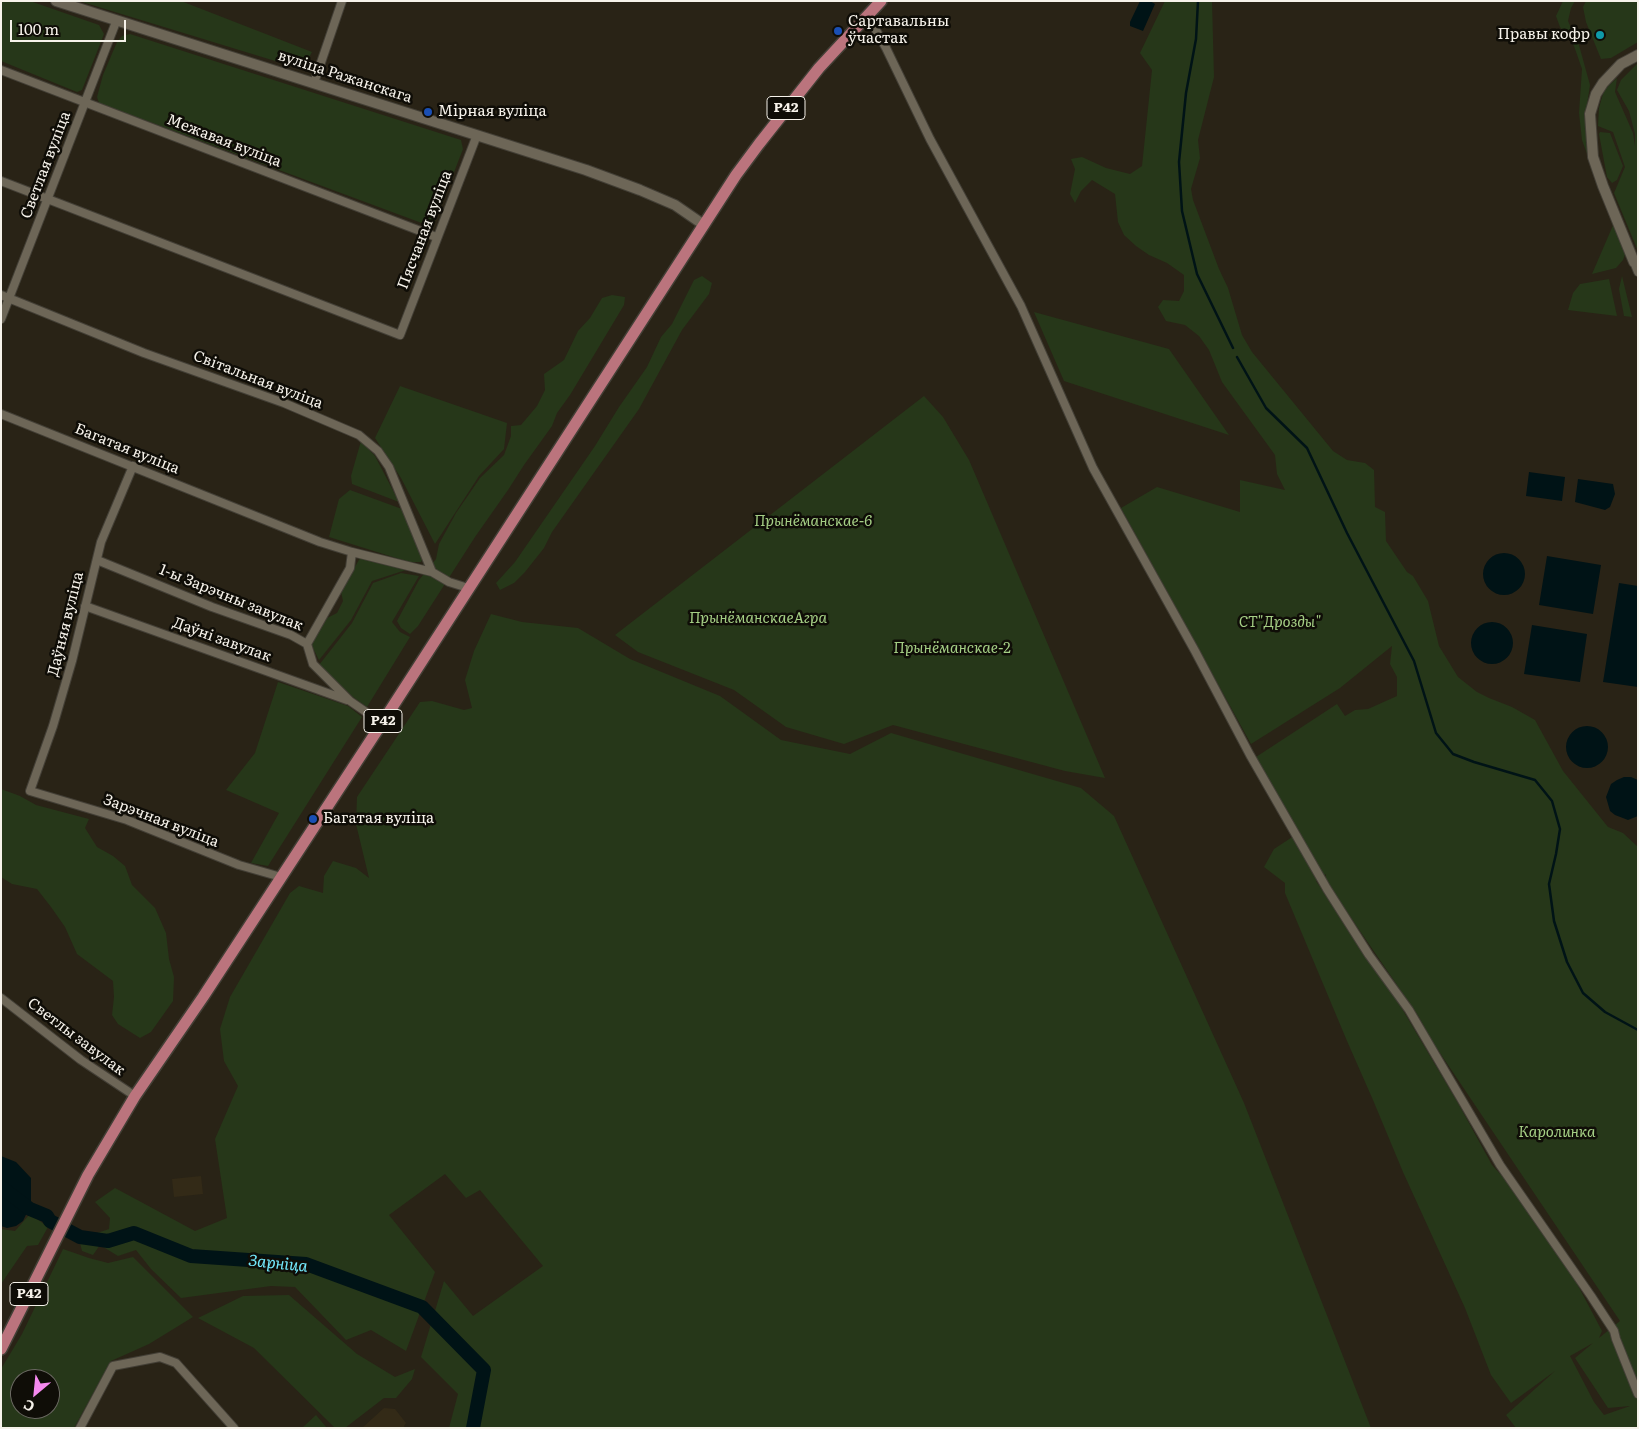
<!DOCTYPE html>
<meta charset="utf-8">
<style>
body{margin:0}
#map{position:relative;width:1639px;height:1429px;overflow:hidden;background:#292316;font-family:Literata,serif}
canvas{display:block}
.frame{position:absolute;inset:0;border:2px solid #f6f2ea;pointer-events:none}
.north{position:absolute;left:10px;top:1369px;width:50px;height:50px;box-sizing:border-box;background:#0f0d07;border:1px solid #6b6962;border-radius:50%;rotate:208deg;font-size:14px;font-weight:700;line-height:20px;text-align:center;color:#f6f2ea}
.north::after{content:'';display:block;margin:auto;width:18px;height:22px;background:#f589ef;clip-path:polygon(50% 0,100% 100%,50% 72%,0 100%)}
.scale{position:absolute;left:10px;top:20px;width:116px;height:22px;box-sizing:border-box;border:2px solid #f6f2ea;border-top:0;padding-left:6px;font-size:15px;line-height:18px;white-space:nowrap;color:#f6f2ea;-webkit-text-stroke:4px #0f0d07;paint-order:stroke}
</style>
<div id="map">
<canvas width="1639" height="1429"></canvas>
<div class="frame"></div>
<div class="north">С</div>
<div class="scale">100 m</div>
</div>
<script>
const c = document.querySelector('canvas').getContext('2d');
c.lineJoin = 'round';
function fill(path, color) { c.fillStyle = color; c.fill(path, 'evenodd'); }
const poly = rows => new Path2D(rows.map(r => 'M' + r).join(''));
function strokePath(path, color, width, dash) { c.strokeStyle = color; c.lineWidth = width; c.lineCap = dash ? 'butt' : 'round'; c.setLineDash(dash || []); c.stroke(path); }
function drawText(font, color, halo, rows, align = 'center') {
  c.font = font + ' Literata,serif'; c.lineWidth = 5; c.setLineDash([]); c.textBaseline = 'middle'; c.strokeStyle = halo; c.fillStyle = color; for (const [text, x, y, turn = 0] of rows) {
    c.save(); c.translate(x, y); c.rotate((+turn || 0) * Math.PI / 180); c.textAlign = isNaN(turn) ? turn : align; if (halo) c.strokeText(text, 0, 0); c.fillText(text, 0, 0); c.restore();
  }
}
const built = poly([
 [201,1176,203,1194,174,1197,172,1179],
 [384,1408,395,1409,406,1423,404,1426,405,1428,362,1428]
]);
const green = poly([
 [1,1,30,1,99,25,104,34,82,90,77,92,1,61],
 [79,1,181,1,312,52,305,65,298,68],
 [1165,1,1212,1,1214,77,1198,140,1200,158,1191,189,1193,200,1219,269,1228,288,1242,335,1252,352,1333,451,1347,460,1365,463,1374,470,1375,507,1385,512,1386,541,1407,572,1413,576,1428,601,1439,646,1458,677,1477,692,1489,698,1512,707,1535,720,1563,771,1608,827,1623,833,1638,847,1638,1428,1516,1428,1506,1415,1555,1371,1511,1403,1491,1375,1465,1308,1403,1172,1373,1100,1347,1041,1285,893,1285,883,1264,867,1274,849,1300,832,1287,814,1256,757,1337,704,1345,716,1355,710,1368,709,1397,696,1397,677,1390,664,1392,646,1340,688,1251,744,1121,508,1157,487,1240,512,1240,480,1285,490,1277,474,1275,455,1222,382,1209,350,1199,336,1185,325,1166,321,1158,307,1163,300,1179,301,1184,291,1184,275,1167,263,1149,255,1136,246,1124,235,1118,222,1115,194,1092,180,1081,191,1075,203,1070,194,1075,169,1071,159,1082,157,1106,168,1130,174,1142,166,1152,70,1140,53],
 [1326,874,1325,880,1419,1017,1437,1051,1438,1050,1620,1321,1599,1338,1602,1331,1574,1278,1512,1187,1492,1165,1458,1103,1401,1007,1316,881],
 [1593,1343,1575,1358,1608,1408,1630,1406,1604,1415,1594,1402,1570,1356],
 [1563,1,1575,1,1571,8,1568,21,1579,45,1590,85,1585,118,1589,152,1594,173,1582,140,1579,113,1582,69,1574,46,1560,27,1556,16],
 [1586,1,1638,1,1638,42,1611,58,1601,59,1586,22,1583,7],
 [130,34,461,140,463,149,434,224,427,225,99,103,97,97,103,75,117,42,122,36],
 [1638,63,1637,157,1638,251,1614,193,1625,167,1613,132,1598,126,1599,108,1604,90,1617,78,1615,92,1633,133,1635,146,1635,134,1629,111,1617,90,1621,80],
 [1600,132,1610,133,1623,166,1617,180,1612,183,1607,177,1599,134],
 [1614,223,1626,252,1623,260,1616,268,1592,274],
 [702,276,712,283,709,294,682,330,639,409,552,532,544,548,525,572,514,583,500,590,496,583,515,562,595,446,619,407,647,367,661,337,672,324,694,280],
 [1622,276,1632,317,1624,316,1619,289],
 [1609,279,1617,316,1568,310,1573,293,1580,284],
 [612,295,625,297,624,305,570,395,557,413,552,426,524,465,508,490,475,537,418,626,410,634,401,628,397,621,419,580,436,559,439,544,456,513,480,478,504,455,511,436,511,426,521,425,537,406,545,390,544,374,564,360,578,331,590,318,602,298],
 [1034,312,1169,349,1229,435,1064,381],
 [400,386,507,423,504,449,479,476,435,544,401,478,375,438],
 [924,396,943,417,969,460,1105,778,1065,771,893,725,844,744,786,727,734,690,638,652,615,635],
 [361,441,375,456,399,502,352,484,351,476],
 [350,490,402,509,423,558,421,562,409,562,329,537,339,499],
 [360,558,406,570,372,581,351,620,319,660,311,644,327,618,337,613,343,601,341,592],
 [401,573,419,576,392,622,400,632,410,637,367,707,353,697,319,665,352,623,373,583],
 [491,614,522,622,578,628,630,659,720,696,781,740,850,754,891,733,1081,788,1114,816,1244,1103,1371,1428,449,1428,458,1394,421,1357,444,1281,473,1316,543,1266,480,1190,466,1198,445,1174,389,1215,435,1272,406,1351,371,1330,346,1340,295,1287,271,1286,181,1298,151,1269,136,1250,118,1256,100,1245,93,1255,82,1251,80,1243,88,1236,109,1229,110,1218,95,1202,115,1188,195,1231,227,1218,215,1139,238,1086,224,1061,220,1029,230,997,290,893,299,886,323,893,324,876,333,861,356,868,369,878,356,824,357,797,420,702,432,701,464,710,472,708,465,680,474,651],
 [278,682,348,706,362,717,268,866,251,863,279,813,226,790,255,753],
 [1,789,20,796,36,805,89,819,85,828,97,847,113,856,125,866,132,885,155,908,166,933,169,959,174,977,173,1001,151,1032,140,1038,118,1024,112,1015,114,997,113,981,77,954,65,927,51,907,37,889,12,884,1,877],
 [30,1214,48,1227,38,1245,27,1246,1,1284,1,1229,15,1231],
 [63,1249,89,1258,108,1263,133,1257,193,1317,149,1344,111,1361,74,1428,1,1428,1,1369,22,1334],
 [20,1379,50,1379,50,1409,20,1409],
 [289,1295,357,1354,395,1377,415,1369,412,1379,396,1398,384,1398,345,1428,335,1428,254,1348,198,1318,243,1296],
 [316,1415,327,1428,302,1428]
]);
const water = poly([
 [1140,1,1150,1,1155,4,1143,31,1130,26,1130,22],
 [1529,472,1565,477,1562,501,1526,496],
 [1578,479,1613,484,1615,494,1610,507,1605,510,1575,502],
 '1483 574a21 21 0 1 1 42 0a21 21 0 1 1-42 0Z',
 [1547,556,1601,565,1593,614,1539,605],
 [1619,583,1638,586,1638,687,1603,682],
 '1471 643a21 21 0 1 1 42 0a21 21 0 1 1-42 0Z',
 [1532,625,1587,634,1580,682,1524,674],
 '1566 747a21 21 0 1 1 42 0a21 21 0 1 1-42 0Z',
 [1624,777,1631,777,1638,780,1638,816,1628,820,1615,815,1610,811,1606,797,1611,784,1617,780],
 [1,1156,16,1162,31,1178,31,1204,23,1221,16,1226,7,1228,1,1226]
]);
const stream = poly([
 [1198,1,1196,39,1186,93,1179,162,1182,211,1197,274,1233,348],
 [1237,357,1266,408,1307,448,1347,533,1414,661,1436,733,1453,754,1474,762,1535,780,1552,801,1560,829,1556,854,1549,884,1554,921,1567,962,1583,993,1605,1012,1638,1030]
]);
const river = poly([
 [1,1187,30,1209,47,1216,50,1221,80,1237,108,1241,134,1233,191,1256,306,1264,422,1307,484,1370,473,1428]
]);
const street = poly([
 [868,16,886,48,930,139,1021,306,1093,468,1195,651,1250,755,1327,889,1369,955,1409,1010,1500,1165,1591,1296,1614,1331,1616,1339,1638,1394],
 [1,70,436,237],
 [314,83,342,1],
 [1,181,400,335,477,135],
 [1634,262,1638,272],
 [1,295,144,353,284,403,359,435,378,451,389,467,432,572],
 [1,319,116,22],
 [1,414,320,542,352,552,432,572,449,582,468,588],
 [133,466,101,542,72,661,53,726,30,791,127,820,239,865,281,877],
 [97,560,212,607,291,635,307,644,313,664,350,701,382,723],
 [85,606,347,700],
 [307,644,350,568,352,552],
 [1,998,81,1060,135,1096],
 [80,1428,113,1366,160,1357,176,1363,234,1428]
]);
const secondary = poly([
 [56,1,586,170,640,190,675,205,704,225],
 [1634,262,1603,186,1593,157,1590,114,1596,94,1603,83,1621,64,1638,55]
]);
const primary = poly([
 [1,1349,88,1175,135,1096,203,997,382,723,736,175,759,144,819,68,881,1]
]);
const markers = [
 [838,31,5,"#1a4fb4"],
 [1600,35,5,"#0f9aa8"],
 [428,112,5,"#1a4fb4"],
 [313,819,5,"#1a4fb4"]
];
const shields = [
 [786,108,38],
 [383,721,38],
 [29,1294,38]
];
const shieldNames = [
 ["Р42",786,108],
 ["Р42",383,721],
 ["Р42",29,1294]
];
const poiNames = [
 ["Сартавальны",848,22],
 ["ўчастак",848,39],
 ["Правы кофр",1590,35,"right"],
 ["Мірная вуліца",438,112],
 ["Багатая вуліца",323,819]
];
const streetNames = [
 ["вуліца Ражанскага",345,77,18],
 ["Межавая вуліца",224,141,21],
 ["Светлая вуліца",46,165,-69],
 ["Пясчаная вуліца",425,230,-69],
 ["Світальная вуліца",258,380,21],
 ["Багатая вуліца",127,449,22],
 ["1-ы Зарэчны завулак",231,598,22],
 ["Даўняя вуліца",66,624,-76],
 ["Даўні завулак",222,640,20],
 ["Зарэчная вуліца",161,821,21],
 ["Светлы завулак",76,1037,37]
];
const parkNames = [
 ["Прынёманскае-6",813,522],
 ["ПрынёманскаеАгра",758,619],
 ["СТ\"Дрозды\"",1280,623],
 ["Прынёманскае-2",952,649],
 ["Каролинка",1557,1133]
];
const waterNames = [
 ["Зарніца",278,1264,6]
];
fill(built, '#332a17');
fill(green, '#263719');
fill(water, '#001316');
strokePath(stream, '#001316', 2.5);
strokePath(river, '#001316', 14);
strokePath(street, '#433f36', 10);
strokePath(secondary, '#433f36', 12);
strokePath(primary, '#433f36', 14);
strokePath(street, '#6d6657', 8);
strokePath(secondary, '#6d6657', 10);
strokePath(primary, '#bb747d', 11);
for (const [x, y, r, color] of markers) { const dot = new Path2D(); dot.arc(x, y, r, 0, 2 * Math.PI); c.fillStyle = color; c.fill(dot); strokePath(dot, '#0f0d07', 2); }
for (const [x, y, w] of shields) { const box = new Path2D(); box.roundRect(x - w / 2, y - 11.5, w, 23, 4); c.fillStyle = '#0f0d07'; c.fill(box); strokePath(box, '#f6f2ea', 1); }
drawText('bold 14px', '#f6f2ea', null, shieldNames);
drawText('15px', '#f6f2ea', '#0f0d07', poiNames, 'left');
drawText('15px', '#f6f2ea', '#0f0d07', streetNames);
drawText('italic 15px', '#a5cf85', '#0f0d07', parkNames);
drawText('italic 16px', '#73e8fb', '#0f0d07', waterNames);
</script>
